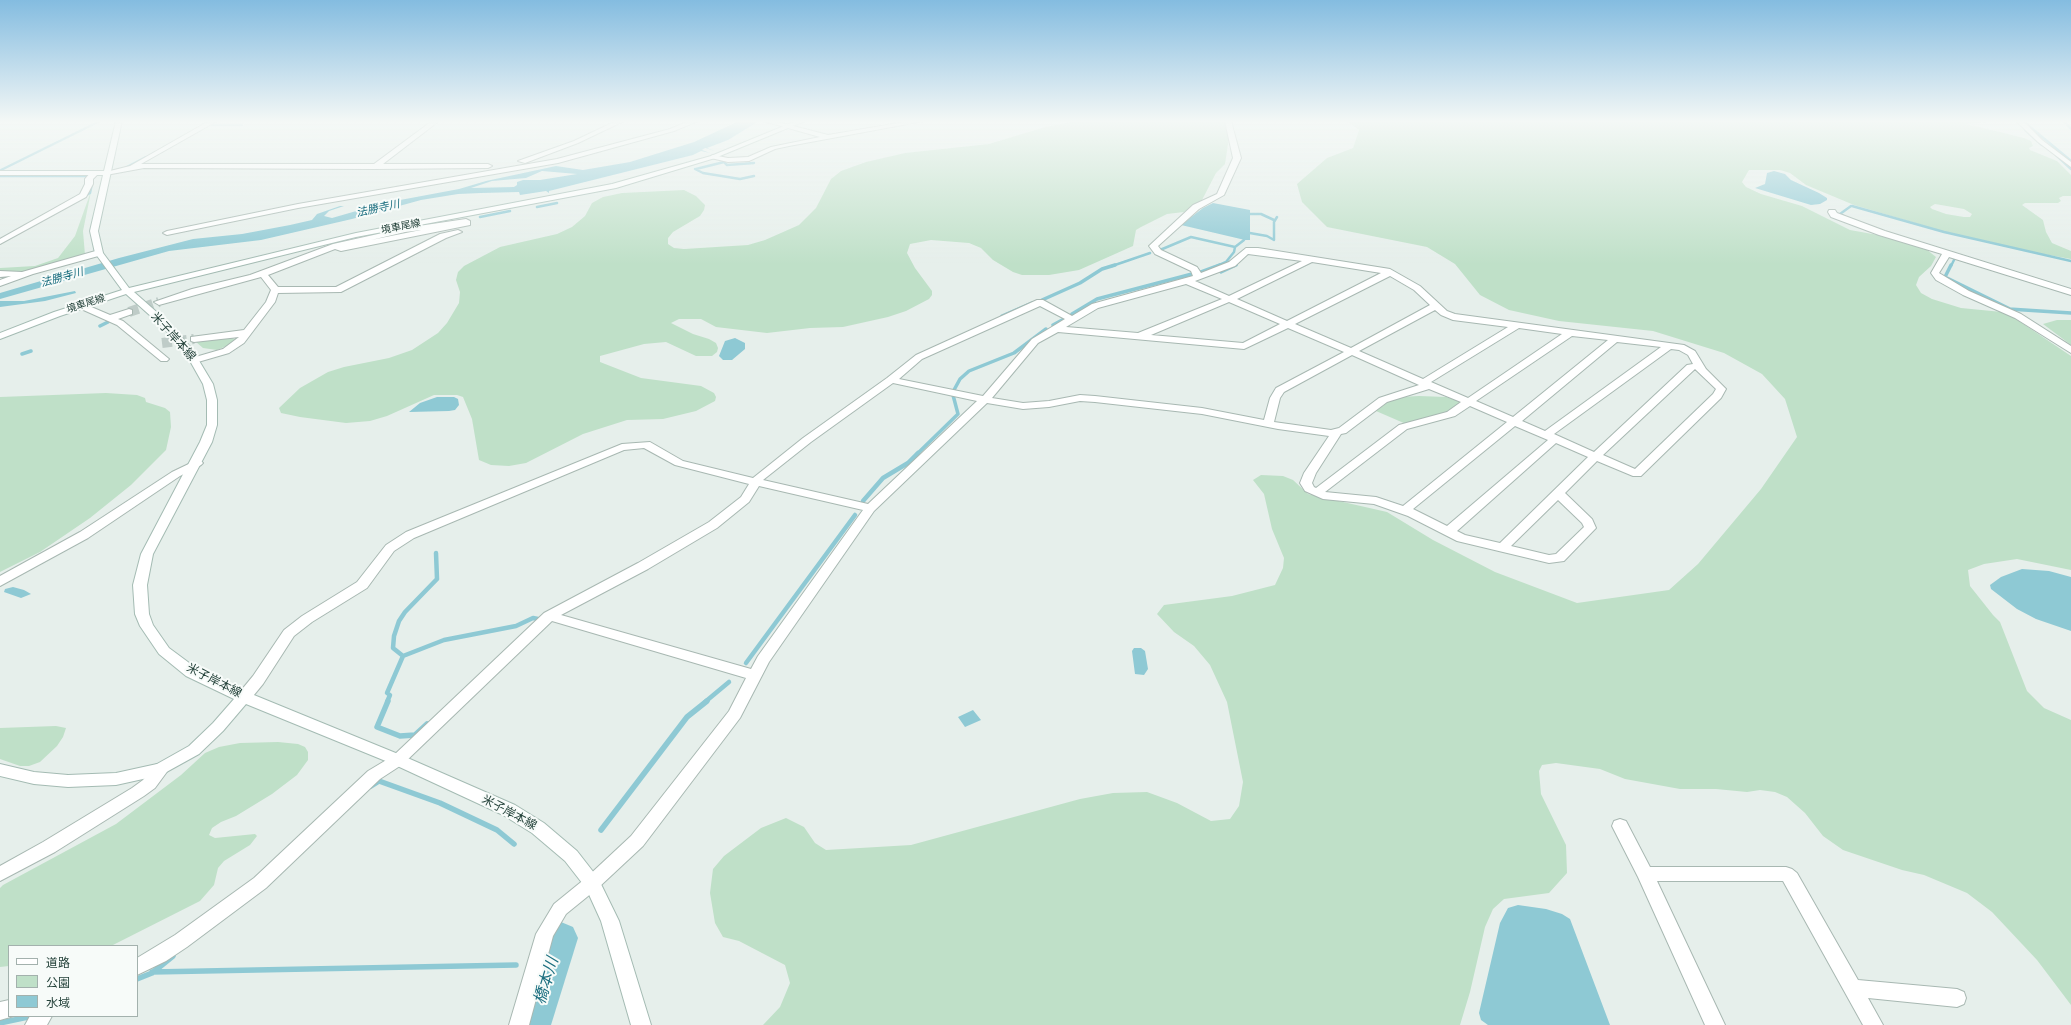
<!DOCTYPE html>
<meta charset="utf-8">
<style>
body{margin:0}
#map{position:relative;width:2071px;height:1025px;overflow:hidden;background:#e6efeb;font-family:"Varela Round","Noto Sans JP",sans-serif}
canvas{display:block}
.legend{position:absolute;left:8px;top:945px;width:130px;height:72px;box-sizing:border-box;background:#f7fbf9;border:1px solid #a3b1ad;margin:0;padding:5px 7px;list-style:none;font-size:12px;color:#24423a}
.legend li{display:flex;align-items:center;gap:8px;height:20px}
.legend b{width:20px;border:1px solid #a3b1ad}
</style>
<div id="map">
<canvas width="2071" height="1025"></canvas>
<ul class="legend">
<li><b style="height:5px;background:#fff"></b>道路</li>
<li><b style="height:11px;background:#bfe0c8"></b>公園</li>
<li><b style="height:11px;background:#8ec9d4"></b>水域</li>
</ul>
</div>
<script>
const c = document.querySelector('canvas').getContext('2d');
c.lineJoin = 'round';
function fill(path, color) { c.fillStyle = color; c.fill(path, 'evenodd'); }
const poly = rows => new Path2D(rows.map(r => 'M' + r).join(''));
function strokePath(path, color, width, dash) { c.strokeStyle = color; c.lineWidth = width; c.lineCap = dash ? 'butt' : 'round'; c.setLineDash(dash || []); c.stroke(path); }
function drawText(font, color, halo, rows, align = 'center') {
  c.font = font + ' "Varela Round","Noto Sans JP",sans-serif'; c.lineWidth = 4; c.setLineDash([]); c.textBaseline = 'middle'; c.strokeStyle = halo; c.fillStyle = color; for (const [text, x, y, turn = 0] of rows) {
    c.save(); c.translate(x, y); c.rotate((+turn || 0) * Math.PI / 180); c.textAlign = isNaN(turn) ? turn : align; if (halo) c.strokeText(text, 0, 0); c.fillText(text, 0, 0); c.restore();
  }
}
const green = poly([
 [1076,121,1224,121,1229,138,1225,164,1216,173,1202,200,1184,212,1167,214,1141,227,1136,230,1133,246,1079,270,1049,275,1022,275,1013,272,993,260,981,248,969,243,931,240,910,244,907,253,915,268,932,291,932,295,929,299,906,311,888,317,843,327,810,328,767,333,716,327,701,319,679,319,671,323,693,334,709,339,716,343,718,348,717,352,712,356,696,356,666,342,644,344,600,356,600,362,641,378,701,386,714,393,716,397,715,401,696,411,663,419,627,420,583,434,526,463,509,466,491,465,479,460,472,419,463,397,457,395,434,395,387,416,370,421,346,423,300,417,281,413,279,408,300,388,328,372,344,367,389,358,412,350,438,333,447,323,459,303,460,292,456,280,458,272,464,266,500,247,557,234,572,227,585,216,592,203,603,197,622,193,684,190,696,196,705,205,704,210,700,216,673,232,668,238,668,244,674,248,684,249,748,245,765,240,799,225,816,208,831,179,841,171,866,162,905,153,989,144,1045,127],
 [1347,121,1999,121,1967,124,2024,138,2031,141,2033,146,2029,148,2030,150,2057,161,2071,175,2071,196,2063,196,2059,198,2061,201,2058,203,2025,203,2022,205,2043,220,2046,232,2052,243,2071,251,2071,259,2021,250,1942,231,1854,205,1806,185,1790,173,1780,170,1749,170,1742,182,1746,187,1761,194,1802,206,1850,230,1878,235,1926,249,1936,257,1931,266,1919,277,1916,285,1921,293,1932,299,1961,308,2002,312,2013,317,2071,356,2071,570,2017,559,1984,564,1968,570,1970,586,1993,615,2000,622,2027,691,2044,708,2071,720,2071,1005,2037,960,1992,912,1967,893,1924,875,1902,870,1843,850,1823,836,1805,813,1787,797,1775,792,1760,790,1747,792,1716,789,1680,789,1625,779,1600,769,1556,763,1542,765,1539,771,1541,794,1566,845,1567,873,1549,893,1504,899,1493,909,1485,927,1470,992,1460,1025,763,1025,780,1007,790,983,785,965,739,941,723,937,715,923,710,893,713,869,724,856,761,828,786,818,804,827,815,843,826,850,911,845,1080,799,1113,793,1147,792,1177,803,1211,821,1230,819,1239,806,1243,782,1227,702,1210,665,1194,646,1174,632,1157,614,1164,605,1232,596,1275,585,1283,568,1284,558,1272,529,1264,494,1253,480,1261,475,1283,476,1293,480,1308,494,1387,512,1433,540,1495,572,1577,603,1669,590,1698,564,1761,489,1797,437,1785,399,1762,374,1724,353,1653,331,1559,321,1509,310,1480,295,1455,264,1427,247,1327,227,1302,202,1297,184,1327,158,1353,148,1359,130],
 [1935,204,1964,209,1972,214,1970,217,1964,217,1946,214,1932,209,1930,207],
 [94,177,83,231,85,255,23,272,0,272,0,268,35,266,58,258,75,236,90,194,88,194,91,180],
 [2057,320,2071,320,2071,345,2043,324],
 [228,337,235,339,229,345,217,350,203,348,196,342],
 [106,393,137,395,145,398,146,402,165,408,170,412,171,427,166,450,131,485,90,518,40,552,0,572,0,397],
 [1419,396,1446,397,1462,402,1448,413,1406,424,1376,411,1388,402,1400,397],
 [56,726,66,728,63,737,57,746,40,762,29,766,20,766,0,759,0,728],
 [278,742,298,744,305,747,308,752,308,760,297,775,272,794,236,816,221,822,212,828,209,835,215,838,255,834,257,836,250,845,224,861,218,868,214,885,200,901,111,946,9,946,9,966,0,967,0,888,3,885,116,824,181,775,205,753,219,747,240,743]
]);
const water = poly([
 [739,121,759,121,728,140,707,148,715,151,705,148,702,150,710,153,701,151,693,155,549,191,549,193,546,191,520,195,519,192,481,193,458,194,421,200,352,219,261,240,169,251,0,299,0,293,119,258,193,239,242,234,290,225,312,220,317,214,340,206,344,206,329,211,324,216,332,218,384,203,459,189,486,181,556,166,583,170,630,162,694,142],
 [542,171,577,174,540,180,523,180,517,182,517,185,514,187,471,188,492,181,526,178],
 [1774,171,1785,174,1791,180,1819,193,1827,198,1827,200,1820,204,1811,205,1755,188,1765,184,1767,173],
 [1213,203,1250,210,1250,240,1245,240,1181,225,1203,208],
 [75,291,76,293,45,301,0,307,0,301,24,301],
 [735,338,745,343,745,349,732,360,723,360,719,356,725,341],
 [437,397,454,397,458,399,459,405,455,410,449,411,409,412,420,403],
 [2022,569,2049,571,2071,577,2071,631,2036,619,2017,609,1991,589,1990,585,2001,577],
 [13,587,24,590,31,594,21,598,4,592,5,589],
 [1134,648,1141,648,1145,651,1148,669,1144,675,1135,674,1132,651],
 [973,710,981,720,965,727,958,717],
 [1518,905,1546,909,1562,914,1570,919,1610,1025,1488,1025,1481,1020,1479,1013,1500,923,1508,908]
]);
const streamFar3 = poly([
 [2023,121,2071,161],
 [2064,121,2071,129],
 [212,125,242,125],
 [2025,130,2042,145],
 [2056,155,2071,169],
 [127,167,146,157],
 [695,169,703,173,740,179,754,176],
 [696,169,724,162,727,165,754,163],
 [1,170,100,121],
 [0,176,86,176],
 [83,197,90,193,93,178],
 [1852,206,1944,232,2071,261],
 [537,207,557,203],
 [1246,214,1261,214,1274,220],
 [1844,216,1840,214,1851,206],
 [480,217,510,211],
 [1244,232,1267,236,1274,240,1274,222,1277,217],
 [1160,250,1191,237,1235,247],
 [1112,266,1150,253],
 [1217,266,1226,262,1234,252,1235,247,1244,240,1243,236],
 [1951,266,1955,258]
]);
const streamFar2 = poly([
 [1951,265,1945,277,2010,309],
 [1201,272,1220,265],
 [1221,272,1236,265],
 [1042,300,1080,283,1102,269,1115,265],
 [2009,309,2071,313],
 [1072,314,1097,299,1192,274],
 [1002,316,1032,303],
 [1053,325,1064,319],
 [100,326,108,322],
 [22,354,31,351],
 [954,390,960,379,969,371,1014,353,1046,329],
 [917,454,958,414,953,395]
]);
const streamFar1 = poly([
 [863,501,883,478,908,463,918,453],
 [403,656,393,648,394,636,399,621,405,612,437,579,436,553],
 [746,663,855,515],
 [387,702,390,695,387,693,403,656,444,640,516,626,533,618,538,619],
 [705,702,729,682]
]);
const stream = poly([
 [388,701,377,727,400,736,415,735,427,724],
 [371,786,379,781,440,803,497,830,514,844],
 [601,830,687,717,707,701],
 [152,972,516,965],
 [137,979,152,973,173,956],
 [0,1023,28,1017]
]);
const river = poly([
 [561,922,573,927,578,938,551,1025,515,1025,544,938,549,927,561,922]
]);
const streetTunnel = poly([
 [129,312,159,302],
 [162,343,194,339]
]);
const street = poly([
 [209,121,217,121,141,164,374,164,432,121,439,121,383,164,488,164,492,166,488,168,374,169,144,168,106,175,102,173,130,166,209,121],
 [616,121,624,121,578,143,525,163,518,161,574,141,616,121],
 [689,121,698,121,674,131,558,163,298,208,167,235,163,233,167,231,298,204,557,159,670,129,689,121],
 [763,121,774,121,828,135,910,121,924,121,789,146,775,149,749,161,728,162,711,158,711,156,713,155,728,158,748,157,771,147,820,137,763,121],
 [1225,121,1231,121,1241,158,1224,195,1199,209,1158,246,1161,250,1197,267,1201,273,1229,262,1246,248,1258,248,1390,269,1420,286,1447,311,1455,314,1684,345,1695,351,1706,369,1726,389,1721,398,1641,476,1633,476,1597,461,1565,493,1592,519,1596,528,1564,561,1549,563,1457,541,1408,516,1374,504,1323,499,1305,491,1300,483,1304,473,1329,436,1278,429,1202,414,1095,402,1080,401,1049,407,1023,409,987,403,874,511,769,662,740,718,643,846,598,888,566,914,553,936,529,1025,509,1025,536,934,554,904,586,878,631,836,729,711,746,678,552,621,403,764,380,779,266,888,187,947,166,961,137,975,137,958,175,935,254,878,368,771,393,756,544,613,638,563,709,522,741,497,749,484,675,465,644,448,624,450,414,538,394,551,367,588,312,622,294,636,263,684,249,701,244,702,239,701,237,697,239,693,253,676,284,630,302,616,357,582,386,545,406,532,622,444,650,442,683,461,753,478,803,438,887,378,916,355,1037,300,1043,300,1072,316,1092,304,1193,276,1191,271,1155,254,1149,246,1193,205,1217,194,1233,158,1225,121],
 [1248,254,1302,261,1229,296,1195,281,1235,266,1248,254],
 [1312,262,1381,273,1287,321,1237,299,1312,262],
 [1390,276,1414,290,1430,305,1351,348,1295,324,1390,276],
 [1186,284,1222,299,1138,333,1066,327,1098,308,1186,284],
 [1229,302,1280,324,1243,343,1151,335,1229,302],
 [1040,306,1065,319,1032,339,983,396,899,379,922,359,1040,306],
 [1435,310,1441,315,1453,320,1508,327,1423,379,1359,351,1435,310],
 [1288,328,1344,352,1276,388,1270,398,1264,420,1202,408,1095,396,1080,395,1049,401,1023,403,992,398,1038,343,1058,332,1244,349,1288,328],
 [1519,328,1562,334,1468,398,1431,382,1519,328],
 [1572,336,1608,340,1513,417,1476,401,1572,336],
 [1617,342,1661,347,1545,431,1522,421,1617,342],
 [1671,349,1679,350,1688,355,1693,364,1687,365,1594,452,1554,434,1671,349],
 [1352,355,1419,385,1379,398,1339,428,1331,430,1274,422,1280,398,1284,392,1352,355],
 [1695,369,1716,389,1713,394,1635,469,1603,455,1695,369],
 [893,383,977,401,868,504,763,480,811,442,893,383],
 [1429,389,1461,402,1447,412,1399,425,1316,488,1314,487,1312,483,1316,473,1341,434,1346,433,1387,402,1429,389],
 [1470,406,1507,422,1403,506,1376,497,1325,492,1407,429,1455,416,1470,406],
 [1515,426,1548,440,1447,526,1413,509,1515,426],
 [1556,443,1588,457,1500,543,1465,535,1457,531,1556,443],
 [759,486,863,510,758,656,751,669,561,615,648,569,717,528,749,502,759,486],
 [1558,500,1582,523,1584,527,1556,554,1549,555,1511,546,1558,500],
 [2016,121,2023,121,2042,140,2071,162,2071,167,2038,142,2016,121],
 [91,172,98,174,93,179,93,184,86,197,0,244,0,239,80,194,85,184,85,179,91,172],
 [1829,210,1835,210,1837,213,1885,231,2071,289,2071,295,1949,257,1939,273,1969,291,2021,314,2071,346,2071,353,2015,318,1963,295,1936,280,1931,273,1942,254,1879,235,1831,217,1828,212,1829,210],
 [466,219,470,221,470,225,341,251,335,249,268,275,278,287,336,287,440,234,458,230,462,232,446,238,341,292,278,293,275,302,244,343,229,353,198,362,192,362,190,360,192,358,223,349,239,337,194,342,191,341,191,337,244,330,266,302,271,290,261,277,159,305,154,302,192,289,250,275,333,244,405,228,466,219],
 [421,230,371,240,405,232,421,230],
 [99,250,103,253,102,255,33,274,0,286,0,280,11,276,0,277,0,271,22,272,99,250],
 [82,303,110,315,129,309,132,310,132,314,118,319,123,321,169,359,167,361,161,361,117,325,79,308,77,306,82,303],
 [197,460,201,461,203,463,201,465,180,476,88,538,0,586,0,576,80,532,172,472,197,460],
 [161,763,167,765,169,769,155,788,144,796,55,852,0,881,0,866,43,842,132,788,143,780,155,765,161,763],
 [1620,819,1626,821,1650,867,1786,867,1792,869,1797,873,1858,980,1957,989,1964,992,1966,998,1964,1004,1957,1007,1868,998,1883,1025,1863,1025,1783,881,1657,881,1725,1025,1705,1025,1638,877,1612,826,1614,821,1620,819],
 [9,1000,9,1016,14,1016,0,1020,0,1002,9,1000],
 [30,1016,52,1016,47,1025,25,1025,30,1016]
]);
const secondary = poly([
 [116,121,122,121,98,231,103,253,129,288,356,233,612,184,711,156,796,121,805,121,715,158,616,188,356,237,134,292,169,323,192,349,213,384,217,400,217,425,212,442,153,554,147,585,149,614,153,625,169,648,196,668,249,693,403,756,515,805,544,823,577,851,598,878,619,921,651,1025,631,1025,601,921,586,888,565,861,532,833,503,815,393,764,246,704,223,731,199,754,161,775,116,785,68,787,34,784,0,776,0,764,34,772,68,775,116,773,157,764,189,746,213,723,234,699,186,676,159,654,140,626,135,614,133,585,141,554,200,442,207,425,207,400,203,384,185,352,163,327,126,294,60,316,0,339,0,333,54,312,122,290,95,253,90,231,103,175,0,175,0,171,104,171,116,121]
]);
const farStreetnames = [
 ["境車尾線",401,227,-11],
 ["境車尾線",86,304,-18]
];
const farWaternames = [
 ["法勝寺川",378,209,-12],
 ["法勝寺川",62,278,-16]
];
const streetNames = [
 ["米子岸本線",173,337,48],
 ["米子岸本線",214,681,27],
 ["米子岸本線",509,813,28]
];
const nearWaternames = [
 ["橋本川",547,981,-73]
];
fill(green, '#bfe0c8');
fill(water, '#8ec9d4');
strokePath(streamFar3, '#8ec9d4', 2.5);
strokePath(streamFar2, '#8ec9d4', 3.5);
strokePath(streamFar1, '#8ec9d4', 4.5);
strokePath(stream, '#8ec9d4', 5.5);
fill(river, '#8ec9d4');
strokePath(streetTunnel, '#bfccc8', 10, [10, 5]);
strokePath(street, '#a8b8b2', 2);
strokePath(secondary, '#a4bbb3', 2);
fill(street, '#fff');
fill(secondary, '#fff');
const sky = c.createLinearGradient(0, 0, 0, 264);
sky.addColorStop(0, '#84bce0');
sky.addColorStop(0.46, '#f4f8f6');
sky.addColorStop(1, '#f4f8f600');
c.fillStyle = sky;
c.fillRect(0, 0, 2071, 264);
drawText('10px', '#24423a', '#f7fbf9', farStreetnames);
drawText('italic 11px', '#1c6f80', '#f7fbf9', farWaternames);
drawText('12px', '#24423a', '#f7fbf9', streetNames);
drawText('italic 16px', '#1c6f80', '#f7fbf9', nearWaternames);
</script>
